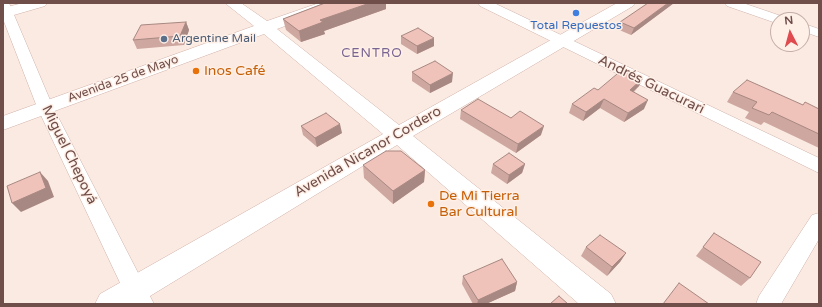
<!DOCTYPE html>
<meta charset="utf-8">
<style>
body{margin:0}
#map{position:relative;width:822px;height:307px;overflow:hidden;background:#fbeae1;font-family:"Varela Round",sans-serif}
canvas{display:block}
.frame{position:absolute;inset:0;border:4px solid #704e49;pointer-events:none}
.north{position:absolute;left:770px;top:12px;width:40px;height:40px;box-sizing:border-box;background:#feefe7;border:1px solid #c5afa8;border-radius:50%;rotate:354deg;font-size:11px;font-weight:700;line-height:16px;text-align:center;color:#704e49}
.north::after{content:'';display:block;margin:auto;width:14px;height:18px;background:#df4b4e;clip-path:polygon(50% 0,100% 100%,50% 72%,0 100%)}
</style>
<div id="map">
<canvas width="822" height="307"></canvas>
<div class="frame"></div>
<div class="north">N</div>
</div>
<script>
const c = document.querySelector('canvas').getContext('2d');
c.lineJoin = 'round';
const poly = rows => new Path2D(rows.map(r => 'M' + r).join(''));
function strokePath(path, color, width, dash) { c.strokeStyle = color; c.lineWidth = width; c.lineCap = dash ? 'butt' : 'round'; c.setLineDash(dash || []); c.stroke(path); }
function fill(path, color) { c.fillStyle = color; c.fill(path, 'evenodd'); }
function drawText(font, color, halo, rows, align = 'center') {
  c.font = font + ' "Varela Round",sans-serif'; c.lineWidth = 3; c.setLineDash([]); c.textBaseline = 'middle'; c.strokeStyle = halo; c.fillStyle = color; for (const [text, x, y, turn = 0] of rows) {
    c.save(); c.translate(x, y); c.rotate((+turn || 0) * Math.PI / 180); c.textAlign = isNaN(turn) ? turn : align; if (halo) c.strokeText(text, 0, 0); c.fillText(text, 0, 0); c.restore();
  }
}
const street = poly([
 [3,3,9,3,53,107,154,304,130,304,37,107,3,19,3,3],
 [478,3,494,3,819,158,819,173,480,6,478,3],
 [725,3,743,3,784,17,786,20,778,20,778,23,776,23,727,6,725,3],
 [802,23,819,29,819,37,802,31,802,23],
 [819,213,819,239,781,304,756,304,759,296,812,215,819,213]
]);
const secondary = poly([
 [23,3,47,3,45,6,7,17,3,16,3,8,23,3],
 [225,3,241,3,267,21,319,3,340,3,338,6,277,29,399,125,617,3,635,3,633,6,413,136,611,294,616,304,579,304,397,145,137,304,95,304,100,294,383,134,264,34,3,130,3,116,254,26,225,3]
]);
const wall = poly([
 [324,3,386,3,386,9,324,31,325,34,301,42,286,30,283,19],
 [674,3,631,35,617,29,620,22],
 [186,22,189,30,184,45,137,49,133,40],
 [401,36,434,46,417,54,401,44],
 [412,72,452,82,430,93,412,81],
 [643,78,639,86,634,92,644,109,624,122,600,108,583,121,569,113,572,104,598,90],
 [733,92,803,105,819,109,819,148,764,122,761,125,745,118,749,112,727,102],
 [461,110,541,135,516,153,460,119],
 [301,126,342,133,317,147,303,135],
 [493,164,525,164,522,173,507,184,491,173],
 [363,165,425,170,424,182,393,204,364,178],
 [714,233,750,278,741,286,696,256],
 [586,247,626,253,620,262,607,276,581,256],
 [463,276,517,282,515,291,486,304,473,304,462,284]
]);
const shadedWall = poly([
 [370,3,386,3,386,9,324,31,325,34,301,42,299,31,320,20],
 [668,3,674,3,631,35,634,28],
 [186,22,189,30,184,45,180,36],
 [434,38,434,46,417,54,417,46],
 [453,73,452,82,430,93,430,85],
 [643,78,639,86,626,98,630,90],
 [604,99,600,108,583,121,586,112],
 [648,100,644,109,624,122,628,113],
 [340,124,342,133,317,147,315,138],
 [544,126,541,135,516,153,518,144],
 [525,164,522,173,507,184,509,175],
 [425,170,424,182,393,204,393,191],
 [40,172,48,181,54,197,21,212,12,203],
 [626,253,620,262,607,276,612,267],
 [517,282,515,291,486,304,477,304,478,300]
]);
const building = poly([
 [325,3,370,3,320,20,323,22,299,31,283,19,325,3],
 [648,3,668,3,634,28,620,22,648,3],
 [186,22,180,36,133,40,141,25,186,22],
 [418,28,434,38,417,46,401,36,418,28],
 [435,61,453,73,430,85,412,72,435,61],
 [623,69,643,78,630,90,648,100,628,113,604,99,586,112,572,104,594,88,598,90,623,69],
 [747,80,803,105,805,102,819,109,819,134,772,112,769,115,752,108,757,102,733,92,747,80],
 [478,99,511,118,520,111,544,126,518,144,461,110,478,99],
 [326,113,340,124,315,138,301,126,326,113],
 [386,151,401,151,425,170,393,191,363,165,386,151],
 [509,153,525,164,509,175,493,164,509,153],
 [40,172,46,188,12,203,7,186,40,172],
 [714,233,761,262,750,278,703,247,714,233],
 [600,235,626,253,612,267,586,247,600,235],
 [502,259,517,282,478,300,463,276,502,259],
 [679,283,709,304,663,304,679,283],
 [559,296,568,304,550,304,559,296]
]);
const markers = [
 [576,13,4,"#3f7fe0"],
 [164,39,4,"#5c6f8a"],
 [196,71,4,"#e8710a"],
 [431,204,4,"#e8710a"]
];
const farShopnames = [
 ["Total Repuestos",576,26]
];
const farServicenames = [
 ["Argentine Mail",172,39]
];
const farStreetnames = [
 ["Avenida 25 de Mayo",123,79,-20]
];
const farNeighbourhoodnames = [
 ["CENTRO",372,54]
];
const foodNames = [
 ["Inos Café",204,71],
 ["De Mi Tierra",439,196],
 ["Bar Cultural",439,212]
];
const streetNames = [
 ["Andrés Guacurari",651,85,26],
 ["Avenida Nicanor Cordero",368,152,-30],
 ["Miguel Chepoyá",69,155,64]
];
strokePath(street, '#cdb2ab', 1);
strokePath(secondary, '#d0b1a9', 1);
fill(street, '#fff');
fill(secondary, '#fff');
fill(wall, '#cea7a0');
fill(shadedWall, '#a78882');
fill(building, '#efc2ba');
strokePath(building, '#a78882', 1);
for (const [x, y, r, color] of markers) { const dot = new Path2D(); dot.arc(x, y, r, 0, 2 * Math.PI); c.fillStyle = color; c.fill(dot); strokePath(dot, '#feefe7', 1.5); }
drawText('12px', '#366cbe', '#feefe7', farShopnames);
drawText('12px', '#4e5e75', '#feefe7', farServicenames, 'left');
drawText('12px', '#704e49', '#feefe7', farStreetnames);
c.letterSpacing = '1px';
drawText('13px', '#796593', '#feefe7', farNeighbourhoodnames);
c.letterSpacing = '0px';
drawText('14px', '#c56008', '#feefe7', foodNames, 'left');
drawText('14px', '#704e49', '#feefe7', streetNames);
</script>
